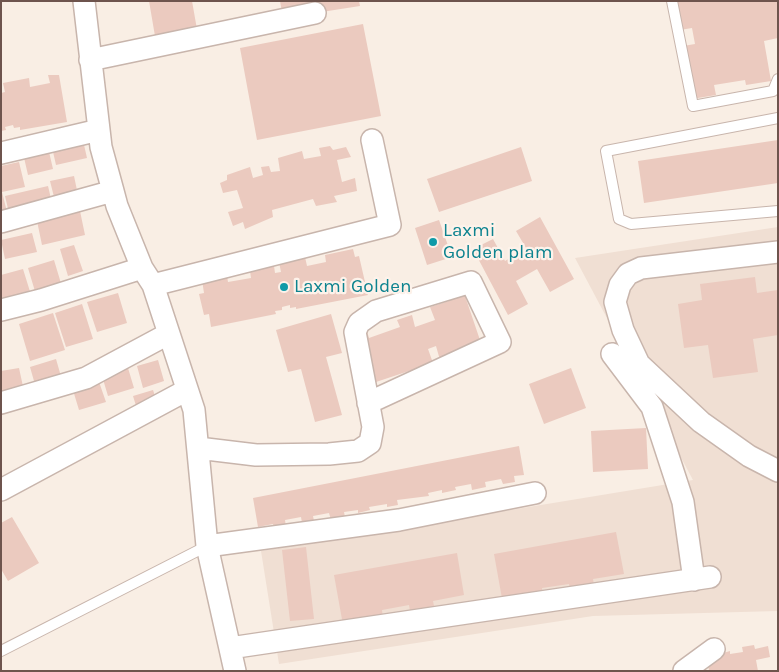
<!DOCTYPE html>
<style>
body{margin:0}
#map{position:relative;width:779px;height:672px;overflow:hidden;background:#f9eee4;font-family:Karla,sans-serif}
canvas{display:block}
.frame{position:absolute;inset:0;border:2px solid #6e544d;pointer-events:none}
</style>
<div id="map">
<canvas width="779" height="672"></canvas>
<div class="frame"></div>
</div>
<script>
const c = document.querySelector('canvas').getContext('2d');
c.lineJoin = 'round';
function fill(path, color) { c.fillStyle = color; c.fill(path, 'evenodd'); }
const poly = rows => new Path2D(rows.map(r => 'M' + r).join(''));
function strokePath(path, color, width, dash) { c.strokeStyle = color; c.lineWidth = width; c.lineCap = dash ? 'butt' : 'round'; c.setLineDash(dash || []); c.stroke(path); }
function drawText(font, color, halo, rows, align = 'center') {
  c.font = font + ' Karla,sans-serif'; c.lineWidth = 4.5; c.setLineDash([]); c.textBaseline = 'middle'; c.strokeStyle = halo; c.fillStyle = color; for (const [text, x, y, turn = 0] of rows) {
    c.save(); c.translate(x, y); c.rotate((+turn || 0) * Math.PI / 180); c.textAlign = isNaN(turn) ? turn : align; if (halo) c.strokeText(text, 0, 0); c.fillText(text, 0, 0); c.restore();
  }
}
const residential = poly([
 [778,227,778,611,593,616,279,664,261,551,693,480,575,258]
]);
const building = poly([
 [149,1,192,1,198,35,156,42],
 [280,1,359,1,360,6,283,18],
 [675,1,778,1,778,38,764,41,771,81,746,85,745,80,714,85,716,95,692,99,683,46,695,44,692,28,680,30],
 [363,24,381,116,257,140,240,48],
 [48,75,59,75,67,122,20,130,20,127,14,128,13,125,5,127,6,130,1,131,1,93,5,92,3,83,29,78,30,87,50,83],
 [82,136,87,158,56,165,51,143],
 [778,140,778,183,644,203,638,161],
 [47,143,53,169,28,175,22,149],
 [330,146,333,150,346,147,351,157,337,160,342,182,355,178,357,191,334,196,337,202,316,206,313,199,272,210,273,217,245,229,243,222,233,226,228,212,243,208,237,190,223,193,220,183,227,180,227,175,250,167,253,178,263,175,261,167,269,166,271,172,280,171,278,158,302,151,304,159,321,156,319,148],
 [521,147,532,181,439,212,427,179],
 [19,162,25,187,2,192,7,212,1,213,1,166],
 [74,176,78,195,55,201,50,181],
 [48,186,52,203,9,213,5,196],
 [80,211,85,235,42,245,37,221],
 [540,217,574,279,550,292,537,269,516,281,528,304,508,315,473,249,493,239,505,261,526,248,516,231],
 [439,220,452,257,427,265,415,228],
 [32,233,37,252,5,259,1,240],
 [74,245,83,271,68,276,60,249],
 [353,249,355,257,359,256,368,295,296,309,296,307,290,308,290,305,282,307,282,310,275,311,276,314,211,327,209,314,204,315,199,294,204,293,202,280,227,276,228,282,251,278,250,271,274,266,275,273,281,272,279,262,305,257,307,266,326,262,325,255],
 [54,260,63,290,37,298,28,268],
 [23,269,32,298,5,306,1,294,1,275],
 [755,277,757,293,778,290,778,335,753,339,758,372,713,378,708,345,684,348,678,304,702,300,700,284],
 [462,287,482,346,440,360,436,346,428,349,433,363,376,382,360,333,367,331,369,338,400,327,397,320,412,315,415,327,435,320,430,307,449,301,446,292],
 [118,293,127,323,97,332,87,302],
 [82,304,93,339,66,347,55,313],
 [53,313,65,350,30,361,19,324],
 [331,314,342,353,326,357,342,415,315,422,301,369,288,372,276,330],
 [56,359,62,380,36,388,30,367],
 [158,360,164,381,143,388,137,366],
 [19,368,24,391,1,395,1,371],
 [128,368,134,388,108,396,102,376],
 [571,368,586,408,544,424,529,384],
 [98,379,106,402,79,410,72,387],
 [153,390,157,402,137,409,133,396],
 [646,428,648,469,593,472,591,431],
 [519,446,524,475,514,476,515,482,503,484,501,479,485,482,486,487,472,490,471,484,455,487,456,490,442,493,442,490,428,493,429,496,397,500,398,505,387,507,387,504,369,507,370,510,358,513,358,510,344,512,345,517,331,520,329,513,313,516,314,521,302,523,301,517,285,520,286,527,274,529,273,524,258,527,253,498],
 [12,517,39,563,8,581,1,569,1,523],
 [616,532,624,574,593,579,594,585,570,589,569,584,542,588,543,596,503,604,494,554],
 [306,547,314,619,290,621,282,550],
 [457,553,464,595,433,601,434,606,410,611,409,605,382,610,383,618,343,625,334,575],
 [754,645,755,649,768,646,770,657,756,660,758,671,709,671,707,658,730,651,730,654,743,652,742,647]
]);
const service = poly([
 [672,1,693,106,773,91,778,79],
 [778,118,606,151,619,219,631,224,778,211],
 [1,651,207,546]
]);
const minor = poly([
 [84,1,101,147,113,191,117,206,142,268,153,285,194,410,207,546,235,671],
 [90,60,315,13],
 [1,153,99,130],
 [1,222,113,191],
 [778,252,641,268,628,274,620,285,615,302,623,330,639,364,701,422,749,456,778,471],
 [153,285,390,225,372,140],
 [1,310,41,300,142,268],
 [612,354,652,407,683,502,694,580],
 [1,403,86,378,168,334],
 [198,448,256,455,329,454,358,451,370,443,373,427,355,332,359,323,376,311,471,282,500,342,368,403],
 [1,490,187,390],
 [207,546,399,520,535,493],
 [230,648,710,577],
 [684,671,714,649]
]);
const markers = [
 [433,242,5,"#0f9aa8"],
 [284,287,5,"#0f9aa8"]
];
const cultureNames = [
 ["Laxmi",443,231],
 ["Golden plam",443,253],
 ["Laxmi Golden",294,287]
];
fill(residential, '#f0dfd3');
fill(building, '#ebcabf');
strokePath(service, '#c8b5ac', 12);
strokePath(minor, '#c8b5ac', 24);
strokePath(service, '#fff', 10);
strokePath(minor, '#fff', 21);
for (const [x, y, r, color] of markers) { const dot = new Path2D(); dot.arc(x, y, r, 0, 2 * Math.PI); c.fillStyle = color; c.fill(dot); strokePath(dot, '#fdf2ea', 2); }
drawText('19px', '#0d838f', '#fdf2ea', cultureNames, 'left');
</script>
